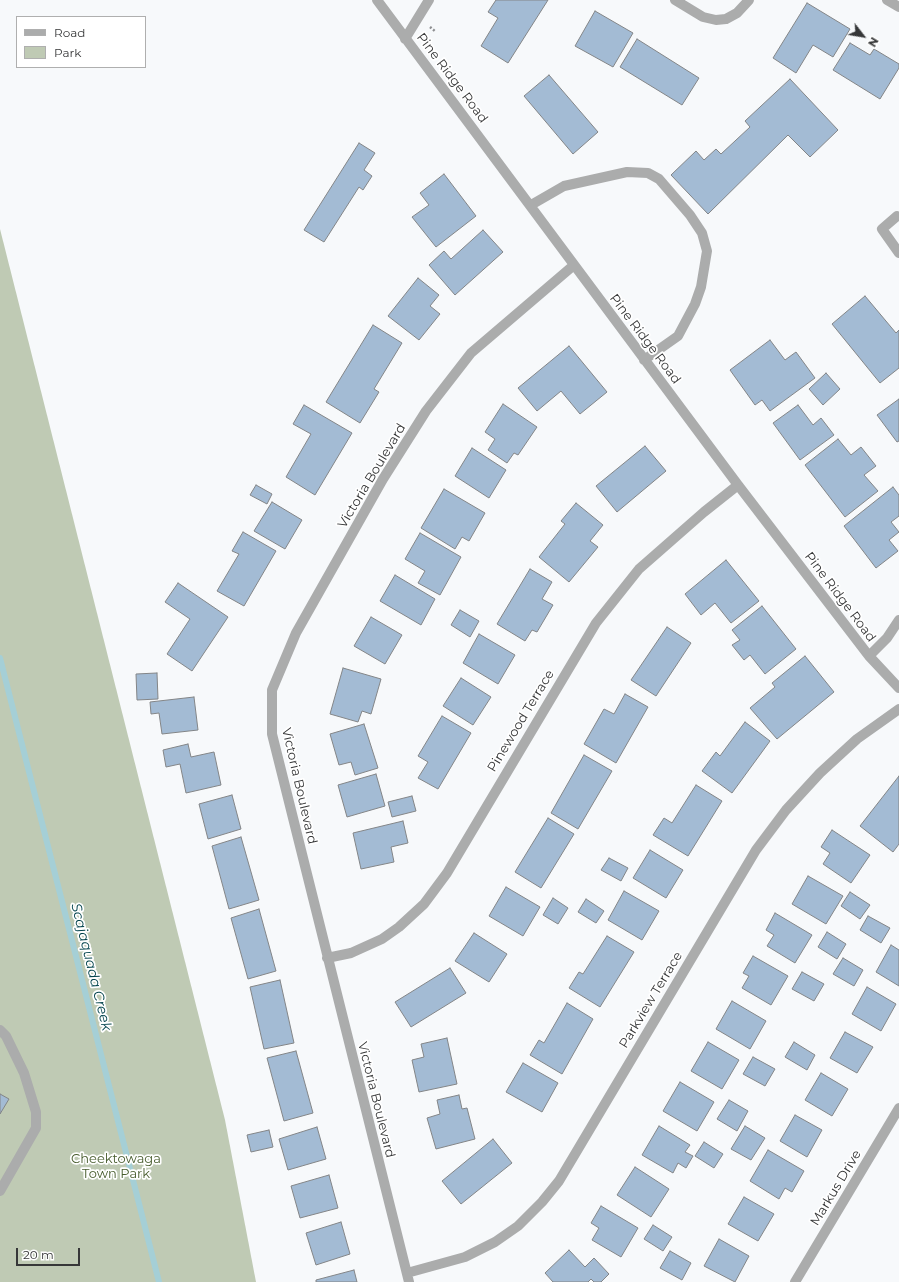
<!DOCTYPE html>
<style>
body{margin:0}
#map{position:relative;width:899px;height:1282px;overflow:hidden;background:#f7f9fb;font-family:Montserrat,sans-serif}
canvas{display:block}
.legend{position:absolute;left:16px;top:16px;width:130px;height:52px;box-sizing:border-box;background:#fff;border:1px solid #afafaf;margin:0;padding:5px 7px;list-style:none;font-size:12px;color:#363738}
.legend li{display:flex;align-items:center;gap:8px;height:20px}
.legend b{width:20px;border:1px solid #afafaf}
.north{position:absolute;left:843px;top:16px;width:40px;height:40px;-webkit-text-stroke:3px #fff;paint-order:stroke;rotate:121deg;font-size:11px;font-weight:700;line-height:16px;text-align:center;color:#363738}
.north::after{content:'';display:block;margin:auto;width:14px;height:18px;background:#363738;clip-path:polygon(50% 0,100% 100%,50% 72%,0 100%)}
.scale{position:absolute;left:16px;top:1248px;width:64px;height:18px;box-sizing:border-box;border:2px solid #363738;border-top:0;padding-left:5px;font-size:12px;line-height:14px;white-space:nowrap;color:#363738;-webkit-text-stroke:3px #fff;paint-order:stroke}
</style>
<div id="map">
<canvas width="899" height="1282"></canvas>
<ul class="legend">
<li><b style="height:5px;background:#abacac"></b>Road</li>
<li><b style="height:11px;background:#bfcab4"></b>Park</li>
</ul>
<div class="north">N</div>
<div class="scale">20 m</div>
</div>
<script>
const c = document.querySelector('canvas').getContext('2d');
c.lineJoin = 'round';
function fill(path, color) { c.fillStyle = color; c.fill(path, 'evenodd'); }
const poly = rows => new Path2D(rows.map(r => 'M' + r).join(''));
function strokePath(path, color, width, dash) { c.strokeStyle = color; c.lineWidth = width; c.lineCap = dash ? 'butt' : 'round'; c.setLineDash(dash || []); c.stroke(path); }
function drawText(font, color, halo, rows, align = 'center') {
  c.font = font + ' Montserrat,sans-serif'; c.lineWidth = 3.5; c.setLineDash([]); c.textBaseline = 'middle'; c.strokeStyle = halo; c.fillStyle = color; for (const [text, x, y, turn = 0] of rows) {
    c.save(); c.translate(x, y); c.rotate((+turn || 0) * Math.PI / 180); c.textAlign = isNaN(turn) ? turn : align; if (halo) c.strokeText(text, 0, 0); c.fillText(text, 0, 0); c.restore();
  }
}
const green = poly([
 [0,229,225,1120,256,1282,0,1282]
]);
const stream = poly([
 [0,658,159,1282]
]);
const building = poly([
 [496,0,548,0,508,63,481,46,498,18,488,12,496,0],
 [807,3,850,29,833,57,813,45,796,73,773,58,807,3],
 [595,11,633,33,613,67,575,46,595,11],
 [637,39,699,78,682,105,620,67,637,39],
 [850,43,870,55,874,49,899,64,899,68,880,99,833,70,850,43],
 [549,75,598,132,573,154,524,96,549,75],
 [790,79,838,130,810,157,788,135,708,214,671,175,696,151,704,160,716,149,721,154,750,127,745,121,790,79],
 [359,143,375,153,364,170,372,176,363,190,359,187,324,242,304,230,359,143],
 [444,174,476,216,436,247,412,217,429,205,420,193,444,174],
 [483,230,503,252,455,295,429,265,444,251,451,259,483,230],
 [418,278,439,295,430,306,440,314,419,340,388,316,418,278],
 [865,296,896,333,899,330,899,368,880,383,832,324,865,296],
 [373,325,402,343,374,389,379,392,360,423,326,402,373,325],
 [770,340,785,360,796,352,815,378,770,411,762,400,755,405,730,370,770,340],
 [569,346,607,392,580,414,561,391,537,411,518,388,569,346],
 [826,373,840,389,823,405,809,389,826,373],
 [899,399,899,441,897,442,877,415,899,399],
 [503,404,537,427,518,455,514,453,507,463,488,450,495,439,485,432,503,404],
 [304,405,352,433,315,495,286,477,311,434,293,424,304,405],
 [798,405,813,425,821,418,834,435,800,460,773,423,798,405],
 [838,439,851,455,861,447,876,466,864,475,878,491,845,517,805,465,838,439],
 [645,446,666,471,617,512,596,486,645,446],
 [472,448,506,470,489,498,455,476,472,448],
 [256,485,272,494,267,504,250,495,256,485],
 [893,487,899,495,899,516,891,522,899,532,889,540,898,551,876,568,844,526,893,487],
 [444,489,485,513,469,541,462,537,455,549,421,528,444,489],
 [272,502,302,520,285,549,254,531,272,502],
 [576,503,603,525,590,541,598,547,569,582,539,557,565,524,561,521,576,503],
 [243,532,276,551,244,606,217,591,239,554,232,551,243,532],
 [420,533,461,557,440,595,418,583,425,571,405,559,420,533],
 [726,560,759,601,731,623,715,603,701,615,685,594,726,560],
 [530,569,552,582,542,599,553,605,537,632,532,630,525,641,497,624,530,569],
 [395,575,435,599,421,625,380,601,395,575],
 [178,583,228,617,192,671,167,654,190,619,165,602,178,583],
 [762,606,796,649,765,674,750,655,744,660,732,645,740,640,732,630,762,606],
 [460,610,479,621,470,637,451,625,460,610],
 [371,617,402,635,385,664,354,646,371,617],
 [667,627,691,643,656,696,631,680,667,627],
 [479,634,515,655,498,684,463,663,479,634],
 [805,656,834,692,777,739,750,708,775,687,772,683,805,656],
 [343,668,381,679,371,714,362,711,358,722,330,714,343,668],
 [157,673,158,699,137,700,136,674,157,673],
 [461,678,491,697,473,725,443,706,461,678],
 [625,694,648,707,616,763,584,744,604,709,614,714,625,694],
 [194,697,198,730,162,734,159,713,151,714,150,702,194,697],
 [442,716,471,733,438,789,418,778,428,762,418,756,442,716],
 [745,722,770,741,732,793,702,771,716,752,720,756,745,722],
 [364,724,378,768,355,775,351,762,339,765,330,734,364,724],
 [188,744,191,757,214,752,221,785,186,793,180,764,166,767,163,750,188,744],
 [584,755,612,771,578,829,551,813,584,755],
 [376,774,385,806,347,817,338,785,376,774],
 [899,776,899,844,893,852,860,826,899,776],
 [696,785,722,801,688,856,653,835,664,818,672,823,696,785],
 [232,795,241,829,208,839,199,804,232,795],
 [412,796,416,811,392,817,388,802,412,796],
 [548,818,574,834,541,888,515,872,548,818],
 [403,821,408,843,391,847,394,862,361,869,353,833,403,821],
 [832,830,870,855,851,883,823,864,830,853,821,847,832,830],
 [241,837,259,900,229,909,212,846,241,837],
 [650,850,683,870,666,898,633,878,650,850],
 [609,858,628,868,621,881,601,870,609,858],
 [808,876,843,896,826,924,792,904,808,876],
 [506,887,540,907,523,936,489,916,506,887],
 [624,891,659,911,642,940,608,920,624,891],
 [850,892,870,905,860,919,841,906,850,892],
 [553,898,568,908,558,924,543,915,553,898],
 [586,899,604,911,596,923,578,912,586,899],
 [259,909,276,971,248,979,231,918,259,909],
 [775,913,812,935,795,963,767,946,774,935,766,930,775,913],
 [868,916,890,928,881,943,860,930,868,916],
 [827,932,846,944,837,959,818,947,827,932],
 [474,933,507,954,489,982,455,961,474,933],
 [607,936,634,952,600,1007,569,988,579,972,583,974,607,936],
 [891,945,899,950,899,986,876,972,891,945],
 [753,956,788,976,771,1005,742,988,749,976,743,973,753,956],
 [843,958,863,970,854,986,833,974,843,958],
 [450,968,466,993,411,1027,395,1002,450,968],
 [802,972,824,984,814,1001,792,989,802,972],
 [280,980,294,1043,264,1049,250,987,280,980],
 [867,987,896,1004,881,1031,852,1014,867,987],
 [732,1001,766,1021,750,1049,716,1029,732,1001],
 [567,1003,593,1019,562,1074,530,1055,539,1040,544,1043,567,1003],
 [845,1032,873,1047,857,1073,830,1058,845,1032],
 [447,1038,457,1084,419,1092,412,1060,424,1057,421,1044,447,1038],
 [708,1042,739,1060,722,1089,691,1071,708,1042],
 [794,1042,815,1055,807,1070,785,1057,794,1042],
 [296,1051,313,1113,284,1121,267,1058,296,1051],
 [753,1057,775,1069,765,1086,743,1074,753,1057],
 [523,1063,558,1083,542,1112,506,1092,523,1063],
 [821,1073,848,1089,832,1116,805,1100,821,1073],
 [680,1082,714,1102,697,1131,663,1111,680,1082],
 [0,1094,9,1099,0,1114,0,1094],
 [459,1095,462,1109,467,1108,475,1139,436,1149,427,1118,440,1114,437,1100,459,1095],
 [729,1100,748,1111,737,1131,717,1119,729,1100],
 [795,1115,822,1130,807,1157,780,1141,795,1115],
 [659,1126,690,1145,685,1152,693,1156,686,1168,678,1163,673,1173,642,1155,659,1126],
 [745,1126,765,1138,751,1160,731,1149,745,1126],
 [317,1127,326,1159,288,1170,279,1139,317,1127],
 [269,1130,273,1147,251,1152,247,1135,269,1130],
 [493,1139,512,1163,461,1204,442,1181,493,1139],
 [704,1142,723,1154,714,1168,695,1156,704,1142],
 [768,1150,804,1171,792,1192,785,1188,779,1199,750,1181,768,1150],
 [635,1167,669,1189,651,1217,617,1195,635,1167],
 [329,1175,338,1208,300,1218,291,1186,329,1175],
 [744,1197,774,1214,758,1241,728,1224,744,1197],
 [601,1206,638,1228,621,1257,592,1240,599,1228,591,1223,601,1206],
 [341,1222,350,1254,316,1265,306,1233,341,1222],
 [653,1225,672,1237,663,1251,644,1239,653,1225],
 [719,1239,749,1256,735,1282,704,1266,719,1239],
 [569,1250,585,1267,594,1258,609,1274,601,1282,594,1282,591,1279,588,1282,553,1282,545,1273,569,1250],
 [670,1251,691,1263,682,1280,660,1268,670,1251],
 [354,1270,357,1282,316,1282,316,1280,354,1270]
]);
const path = poly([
 [430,27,436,32]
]);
const minor = poly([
 [377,0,738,485,869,656,899,688],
 [675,0,703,17,716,20,726,19,737,13,749,0],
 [887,0,899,7],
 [405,39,429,0],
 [531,205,564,186,627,172,648,173,659,179,690,215,702,233,707,251,701,287,695,304,678,336,644,360],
 [897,216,882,229,899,253],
 [869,656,887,638,899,620],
 [327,958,351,953,382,939,399,927,424,904,447,873,596,623,639,569,704,512,738,485],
 [0,1030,6,1036,24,1073,36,1112,36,1128,0,1191],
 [407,1273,465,1257,495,1242,518,1226,542,1202,559,1181,756,850,786,810,820,773,857,739,899,709],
 [409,1282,272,734,272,690,296,633,383,479,426,411,471,353,574,265],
 [795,1282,899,1108]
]);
const streetNames = [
 ["Pine Ridge Road",452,78,53],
 ["Pine Ridge Road",645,339,53],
 ["Victoria Boulevard",372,476,-59],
 ["Pine Ridge Road",840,597,53],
 ["Pinewood Terrace",521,721,-59],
 ["Victoria Boulevard",299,786,77],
 ["Parkview Terrace",651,1000,-59],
 ["Victoria Boulevard",376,1100,76],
 ["Markus Drive",836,1188,-59]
];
const parkNames = [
 ["Cheektowaga",116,1159],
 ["Town Park",116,1174]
];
const waterNames = [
 ["Scajaquada Creek",91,967,76]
];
fill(green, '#bfcab4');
strokePath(stream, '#a5cfd6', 6);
fill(building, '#a3bbd4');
strokePath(building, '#838587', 1);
strokePath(path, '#8e8f91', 2.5, [2, 2]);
strokePath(minor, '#abacac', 10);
drawText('13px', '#363738', '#fff', streetNames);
drawText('13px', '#475c2d', '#fff', parkNames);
drawText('italic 14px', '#02434c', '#fff', waterNames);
</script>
